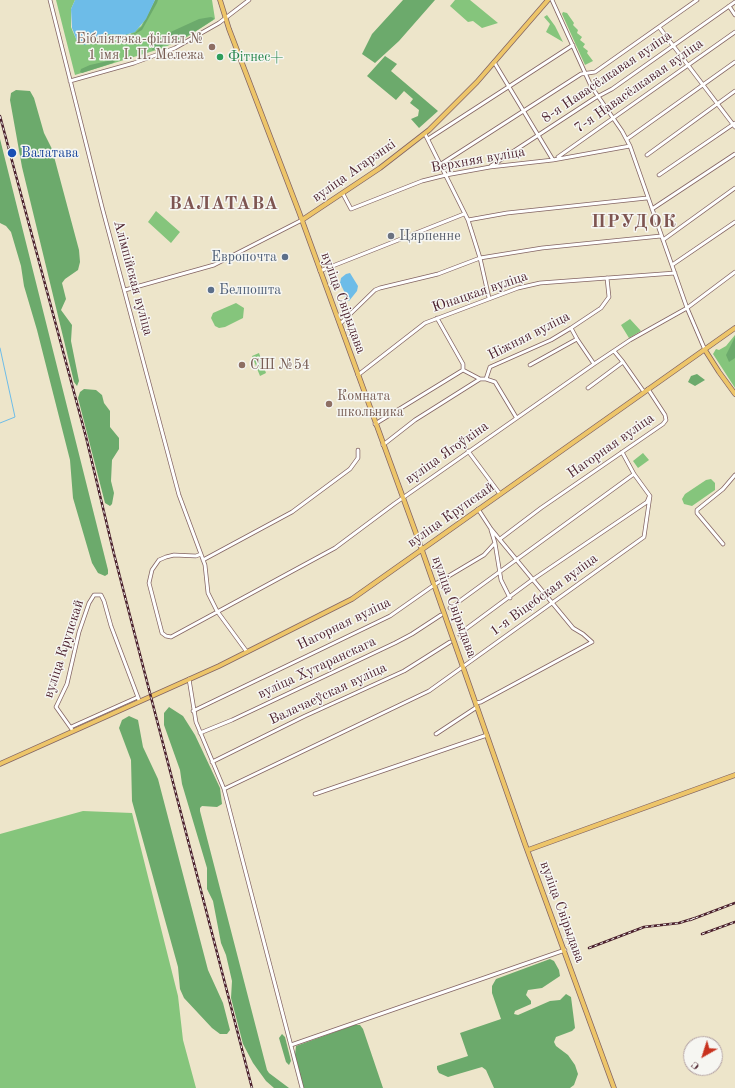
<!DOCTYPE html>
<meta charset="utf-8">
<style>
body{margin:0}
#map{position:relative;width:735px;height:1088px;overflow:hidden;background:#ede5ca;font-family:"Old Standard TT",serif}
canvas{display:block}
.north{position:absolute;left:683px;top:1036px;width:40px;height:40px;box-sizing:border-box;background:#f6f6f2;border:1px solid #b1a0a2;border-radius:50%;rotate:219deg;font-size:11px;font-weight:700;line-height:16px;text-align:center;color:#4a1f2b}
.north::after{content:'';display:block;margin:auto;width:14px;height:18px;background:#c8321e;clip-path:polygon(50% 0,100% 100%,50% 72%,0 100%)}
</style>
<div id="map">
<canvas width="735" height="1088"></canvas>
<div class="north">С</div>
</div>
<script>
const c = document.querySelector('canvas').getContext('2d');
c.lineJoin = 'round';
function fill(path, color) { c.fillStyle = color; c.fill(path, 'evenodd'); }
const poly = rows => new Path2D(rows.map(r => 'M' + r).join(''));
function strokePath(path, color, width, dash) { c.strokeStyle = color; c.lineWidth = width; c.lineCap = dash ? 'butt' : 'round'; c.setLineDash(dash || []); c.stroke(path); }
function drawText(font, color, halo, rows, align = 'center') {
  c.font = font + ' "Old Standard TT",serif'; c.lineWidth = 3; c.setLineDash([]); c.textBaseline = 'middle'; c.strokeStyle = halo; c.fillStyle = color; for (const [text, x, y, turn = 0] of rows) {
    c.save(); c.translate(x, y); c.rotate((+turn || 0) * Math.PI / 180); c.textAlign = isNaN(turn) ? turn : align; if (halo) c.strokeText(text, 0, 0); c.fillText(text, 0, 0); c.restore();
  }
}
const green = poly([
 [56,0,75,0,71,9,71,27,77,41,80,44,89,44,104,34,130,34,141,26,155,0,212,0,215,19,187,37,163,48,75,75],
 [455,0,470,0,498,23,482,28,473,21,468,22,450,6],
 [563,12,567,13,574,23,573,25,578,30,577,33,582,37,580,40,585,44,583,47,588,51,587,53,593,61,585,65,562,14],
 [547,15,555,26,563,42,546,32,550,24,544,17],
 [156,211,180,232,171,243,148,222],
 [236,303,244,308,243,318,225,327,219,328,215,326,211,318,213,313],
 [630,319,641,331,629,338,621,325],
 [735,335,735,388,713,354,716,349,719,350,726,346],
 [259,353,266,373,260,376,252,356],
 [643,453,649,460,638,468,633,461],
 [711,479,715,483,715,490,692,506,684,504,682,499,685,494,706,480],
 [83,811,132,813,178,996,183,1040,196,1088,0,1088,0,834]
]);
const forest = poly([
 [155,0,158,0,157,3,142,30,131,36,124,38,124,36,135,33,142,26],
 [403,0,435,0,399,41,375,63,362,54,372,34],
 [211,17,214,18,213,20,196,31,175,42,166,43,158,49,152,50,154,44,164,35,199,19],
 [385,56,397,64,391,71,438,111,419,128,411,119,418,116,419,110,410,103,413,99,404,91,396,100,367,76],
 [112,60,115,61,113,63,82,73,80,72,81,69,90,65],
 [16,90,30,91,34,98,44,133,52,149,79,250,80,262,78,270,65,279,62,283,66,299,61,310,72,325,71,341,79,381,77,386,74,382,22,167,10,100,11,93],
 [0,139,108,570,108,574,105,576,98,573,92,563,73,498,70,460,37,330,24,286,21,266,11,232,6,226,0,223],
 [735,337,735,358,729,362,726,355],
 [697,374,705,380,695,386,688,382,691,376],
 [84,389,96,390,102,395,104,403,110,411,110,427,119,438,119,449,112,460,111,481,114,493,112,504,110,506,105,503,78,398,80,392],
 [169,707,183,716,195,735,220,788,222,804,217,807,202,806,200,808,200,811,267,1070,269,1073,289,1088,274,1088,266,1081,253,1063,243,1044,231,998,232,981,226,955,221,943,213,901,207,889,207,868,182,784,180,770,164,725,164,713],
 [129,716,138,720,143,747,158,779,208,970,223,1003,230,1030,227,1034,220,1034,212,1028,184,998,180,989,178,967,132,801,131,760,119,728,122,720],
 [550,959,554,961,559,970,560,976,542,988,528,990,526,995,531,1001,531,1004,515,1011,514,1014,518,1015,550,1001,560,1000,566,994,571,997,575,1028,572,1031,556,1037,554,1042,556,1046,568,1055,575,1065,578,1074,574,1085,570,1088,494,1088,486,1070,482,1067,448,1077,439,1073,437,1069,437,1066,468,1056,460,1033,501,1019,492,993,492,986,496,979],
 [354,1025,360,1025,363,1029,383,1088,303,1088,295,1055,296,1046],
 [282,1034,285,1037,291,1061,289,1065,286,1062,279,1038]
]);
const water = poly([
 [75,0,155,0,146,19,135,32,125,35,102,34,85,45,77,41,72,28,71,9],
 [350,273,358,286,357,291,349,301,345,297,344,291,340,283,341,278,346,274]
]);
const stream = poly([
 [0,348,15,417,0,423]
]);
const minor = poly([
 [50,0,102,207,179,495,205,565,208,593,217,611,247,652],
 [552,0,591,86,622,131,630,146,687,308,705,350],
 [729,6,735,15],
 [659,27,735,127],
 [494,62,553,160],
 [70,81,134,63,175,48,219,23,249,0],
 [425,134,468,220,480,258,489,298],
 [428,139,573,45],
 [627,139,735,62],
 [647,155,735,91],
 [558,157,735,32],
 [441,164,581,74,595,72,697,0],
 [491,166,595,98,612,89,735,2],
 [659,175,735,123],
 [343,194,351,209,422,181,446,175,490,167,553,160,630,146],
 [652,209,735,154],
 [468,220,507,213,647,198],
 [663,240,735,188],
 [672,265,735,222],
 [320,271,464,214],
 [125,290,214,265,302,220],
 [437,318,463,364,463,370],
 [340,324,375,290,380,288,438,274,480,258,542,248,661,236],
 [571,328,577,339],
 [614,351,623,362],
 [530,365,577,339,594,364],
 [358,375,425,323,518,288,540,283,675,273],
 [486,379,495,382,516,417],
 [588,388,623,362,644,392],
 [375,424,463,370,480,379,486,379,490,367,551,340,571,328,601,308,609,297,607,278],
 [383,445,415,420,480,379],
 [468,451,500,494],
 [491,530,495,543,501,580,510,598],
 [500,539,541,508,663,424,666,420,665,415,648,389],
 [723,544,697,513,697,510,723,489,735,475],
 [201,554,196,556,174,555,166,557,159,560,152,570,149,583,162,633,166,636,171,637,335,548,394,504,594,364,630,340,687,308,735,272],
 [203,560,292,512,350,469,358,458,358,450],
 [450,608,634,474],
 [459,634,532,580,647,502,649,497],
 [189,679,196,722,224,789,302,1088],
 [476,703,481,702,592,642,583,634,573,628,491,529,478,509],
 [193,711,390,616,437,583,484,555,495,543],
 [71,727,138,697],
 [73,731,56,707,67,684,79,632,89,603,94,595,101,595,104,601,111,626,139,700],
 [200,733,232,720,395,643,412,634,441,615],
 [436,734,477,707],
 [212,762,305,716,404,671,450,642],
 [224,789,429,691,644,537,650,496,634,474,622,452],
 [315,794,487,735],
 [291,1045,565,950]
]);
const major = poly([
 [220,0,229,29,299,212,417,536,525,844,614,1088],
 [302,220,380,168,429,130,477,82,548,0],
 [705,350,719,372,735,394],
 [0,764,219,666,352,599,735,328],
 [528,850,735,775]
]);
const rail = poly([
 [0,116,86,437,114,554,252,1088],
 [690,920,735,903],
 [702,934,735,922],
 [589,948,644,927,679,923,695,918]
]);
const markers = [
 [212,47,4,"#8d6e63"],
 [220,57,4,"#2e9e5b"],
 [12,153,5,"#1a4fb4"],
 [391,236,4,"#6b7280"],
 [285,257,4,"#5c6f8a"],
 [211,290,4,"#5c6f8a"],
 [242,365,4,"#8d6e63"],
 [329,404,4,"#8d6e63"]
];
const educationNames = [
 ["Бібліятэка-філіял №",204,39,"right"],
 ["1 імя І. П. Мележа",204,55,"right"],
 ["СШ №54",250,365],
 ["Комната",337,396],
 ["школьника",337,412]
];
const leisureNames = [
 ["Фітнес+",228,57]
];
const streetNames = [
 ["8-я Навасёлкавая вуліца",607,77,-34],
 ["7-я Навасёлкавая вуліца",639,86,-35],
 ["Верхняя вуліца",478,160,-10],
 ["вуліца Агарэнкі",354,171,-35],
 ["Алімпійская вуліца",133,278,75],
 ["Юнацкая вуліца",480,292,-19],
 ["вуліца Свірыдава",343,303,70],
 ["Ніжняя вуліца",529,336,-27],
 ["Нагорная вуліца",611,446,-35],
 ["вуліца Ягоўкіна",447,453,-35],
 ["вуліца Крупскай",451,515,-35],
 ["1-я Віцебская вуліца",544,595,-36],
 ["вуліца Свірыдава",454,607,70],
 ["Нагорная вуліца",344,624,-26],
 ["вуліца Крупскай",64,649,-72],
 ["вуліца Хутаранскага",317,668,-25],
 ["Валачаеўская вуліца",328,694,-25],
 ["вуліца Свірыдава",562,912,70]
];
const transitNames = [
 ["Валатава",21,153]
];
const worshipNames = [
 ["Цярпенне",399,236]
];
const serviceNames = [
 ["Европочта",277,257],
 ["Белпошта",219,290,"left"]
];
const districtNames = [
 ["ВАЛАТАВА",224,204],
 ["ПРУДОК",634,222]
];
fill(green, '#85c57c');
fill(forest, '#6caa6c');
fill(water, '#6dbce8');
strokePath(stream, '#6dbce8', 1);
strokePath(minor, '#836463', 4.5);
strokePath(major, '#836463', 5.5);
strokePath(minor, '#fff', 3);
strokePath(major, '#edc569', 4);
strokePath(rail, '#4a1f2b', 2.5);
strokePath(rail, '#f6f6f2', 1, [3]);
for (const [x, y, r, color] of markers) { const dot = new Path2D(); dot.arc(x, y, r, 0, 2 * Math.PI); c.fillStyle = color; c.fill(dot); strokePath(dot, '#f6f6f2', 1.5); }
drawText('14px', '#785e54', '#f6f6f2', educationNames, 'left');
drawText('14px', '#27864d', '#f6f6f2', leisureNames, 'left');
drawText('14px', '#4a1f2b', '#f6f6f2', streetNames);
drawText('14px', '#164399', '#f6f6f2', transitNames, 'left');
drawText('14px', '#5b616d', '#f6f6f2', worshipNames, 'left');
drawText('14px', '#4e5e75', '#f6f6f2', serviceNames, 'right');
c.letterSpacing = '1px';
drawText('bold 18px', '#7e5551', '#f6f6f2', districtNames);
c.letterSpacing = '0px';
</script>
